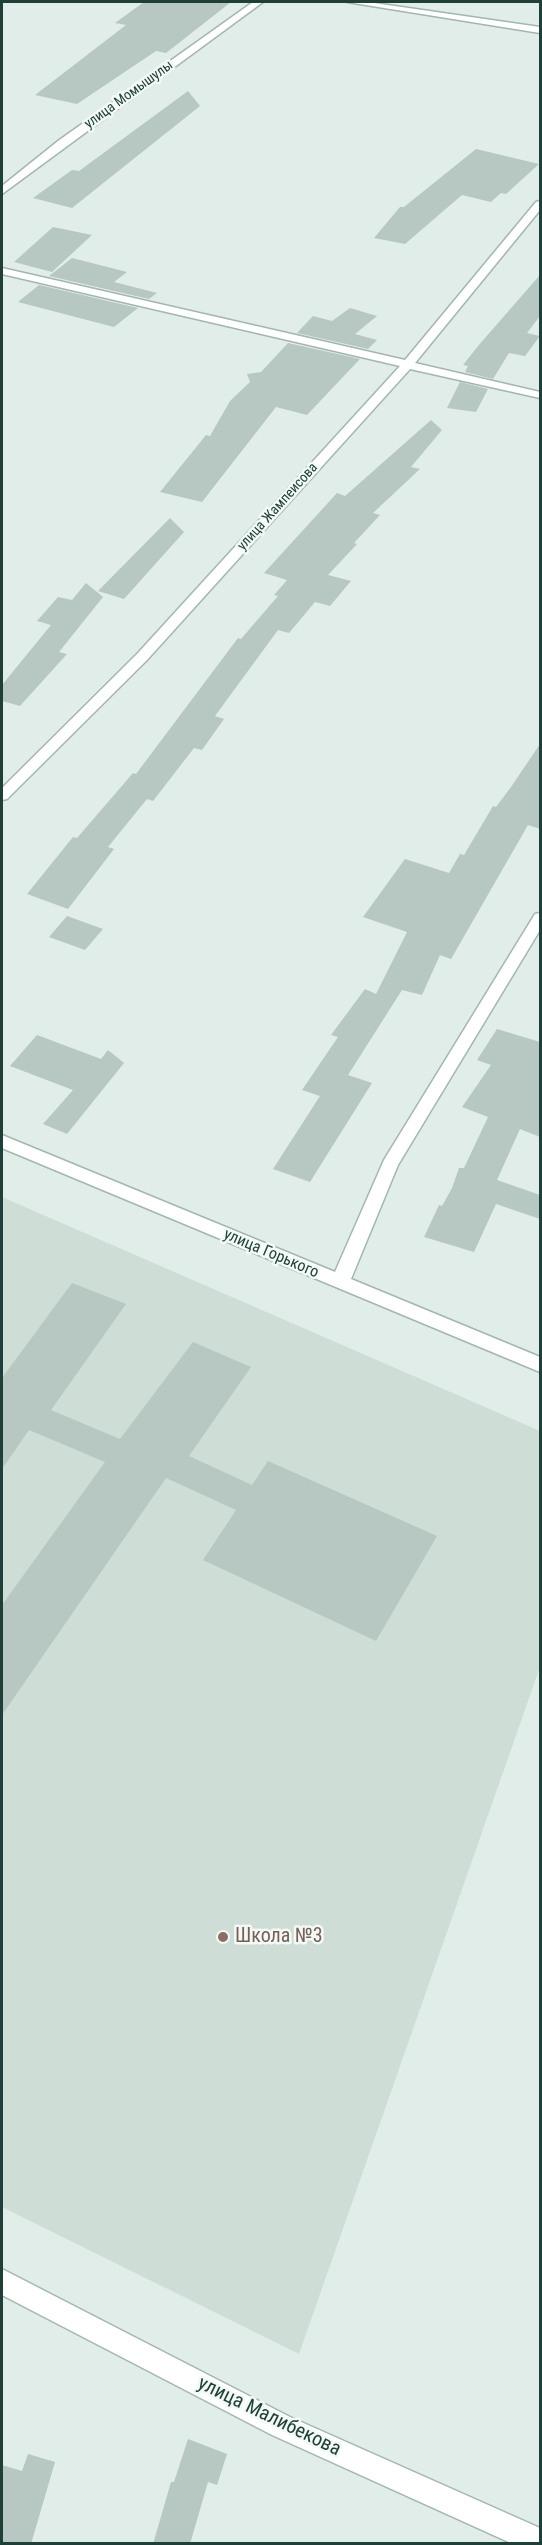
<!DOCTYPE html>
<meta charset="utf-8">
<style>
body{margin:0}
#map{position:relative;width:542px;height:2545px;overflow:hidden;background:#e1ede8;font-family:"Roboto Condensed",sans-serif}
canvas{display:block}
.frame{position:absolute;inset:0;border:3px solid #1f4038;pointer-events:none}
</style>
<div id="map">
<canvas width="542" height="2545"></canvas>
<div class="frame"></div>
</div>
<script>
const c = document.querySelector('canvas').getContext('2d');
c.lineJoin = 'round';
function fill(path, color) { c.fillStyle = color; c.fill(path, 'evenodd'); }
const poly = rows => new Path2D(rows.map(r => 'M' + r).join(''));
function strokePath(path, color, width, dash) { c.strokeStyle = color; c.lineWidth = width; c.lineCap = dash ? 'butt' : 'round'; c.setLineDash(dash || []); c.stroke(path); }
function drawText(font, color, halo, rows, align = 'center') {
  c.font = font + ' "Roboto Condensed",sans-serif'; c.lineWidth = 5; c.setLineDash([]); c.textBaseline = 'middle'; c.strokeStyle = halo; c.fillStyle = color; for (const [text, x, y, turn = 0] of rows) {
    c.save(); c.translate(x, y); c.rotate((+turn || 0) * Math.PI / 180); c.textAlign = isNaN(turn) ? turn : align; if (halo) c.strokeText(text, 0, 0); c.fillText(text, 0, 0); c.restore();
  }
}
const built = poly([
 [2,1197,540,1431,540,1667,299,2354,2,2207]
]);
const building = poly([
 [144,2,231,2,166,53,156,51,77,104,35,95,126,25,115,23],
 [188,91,200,106,72,208,33,198,72,170,79,171],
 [476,149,539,164,506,194,501,193,491,202,462,195,405,244,374,238,400,207,404,207],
 [53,227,92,235,52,272,14,262],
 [72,258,127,272,114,282,157,293,149,299,49,276],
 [540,275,540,316,527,333,540,336,525,356,509,353,493,379,465,372,468,366,463,365,478,346],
 [39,285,138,308,114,327,18,302],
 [350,308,377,316,355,334,377,340,368,349,297,333,313,316,332,321],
 [288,343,360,359,307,415,276,407,202,502,160,492,206,435,210,436,230,401,250,382,247,374,261,372],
 [460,382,488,389,476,412,447,408],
 [431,420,442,430,411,467,420,469,373,513,380,515,354,543,357,544,328,575,351,581,330,606,315,602,289,633,278,630,215,716,224,719,202,750,194,748,153,801,147,799,108,847,114,849,68,909,27,894,73,837,77,838,133,773,136,774,238,638,241,639,278,596,274,595,287,580,264,573,337,493,345,496],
 [170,518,184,532,124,599,98,591],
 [86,583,103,597,59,652,67,654,20,706,2,701,2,685,51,625,37,621,58,597,72,600],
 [540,744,540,829,528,825,451,959,440,955,422,995,402,990,348,1075,372,1083,310,1182,273,1169,320,1096,302,1090,338,1037,331,1035,365,989,376,994,407,932,363,917,405,859,449,873,460,854,464,855,493,806,496,807,511,787],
 [67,916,103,929,85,950,49,937],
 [497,1029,540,1042,540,1137,520,1129,497,1180,540,1195,540,1219,496,1204,474,1252,424,1237,439,1205,442,1206,452,1188,459,1168,464,1168,488,1117,462,1107,491,1065,477,1060],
 [37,1035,101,1059,108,1050,124,1063,67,1134,43,1124,73,1090,10,1066],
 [72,1283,126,1304,51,1410,120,1439,193,1342,251,1367,189,1456,252,1485,268,1461,437,1536,376,1641,203,1560,236,1510,166,1478,2,1715,2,1605,105,1462,29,1430,2,1469,2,1378],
 [188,2439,227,2454,217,2485,208,2482,190,2544,153,2544,171,2482,174,2482],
 [28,2454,55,2462,31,2544,2,2544,2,2465,22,2471]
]);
const minor = poly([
 [253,2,263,2,2,194,2,186,58,141,253,2],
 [540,201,540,210,415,363,540,392,540,398,410,369,147,660,7,799,2,800,2,788,137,654,400,366,2,274,2,268,405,360,536,202,540,201],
 [540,913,540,930,398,1165,351,1279,540,1357,540,1372,2,1148,2,1135,335,1272,384,1160,535,914,540,913],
 [2,2269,290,2417,540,2528,540,2544,513,2544,272,2435,2,2295,2,2269]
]);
const tertiary = poly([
 [347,2,367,2,540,27,540,33,347,2]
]);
const markers = [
 [223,1937,6,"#8d6e63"]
];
const farStreetnames = [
 ["улица Момышулы",129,95,-36],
 ["улица Жампеисова",278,507,-48]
];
const streetNames = [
 ["улица Горького",271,1254,23]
];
const nearEducationnames = [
 ["Школа №3",235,1937]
];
const nearStreetnames = [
 ["улица Малибекова",269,2417,26]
];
fill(built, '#cfddd7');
fill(building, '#b6c8c1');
strokePath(minor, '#a3b6b0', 3);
strokePath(tertiary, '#a3b6b0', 3);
fill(minor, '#fff');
fill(tertiary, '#fff');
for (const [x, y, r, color] of markers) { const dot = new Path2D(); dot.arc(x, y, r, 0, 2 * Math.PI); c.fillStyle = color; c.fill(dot); strokePath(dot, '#f2f9f6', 2); }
drawText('14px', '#1f4038', '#f2f9f6', farStreetnames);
drawText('16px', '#1f4038', '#f2f9f6', streetNames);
drawText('20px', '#785e54', '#f2f9f6', nearEducationnames, 'left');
drawText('20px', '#1f4038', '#f2f9f6', nearStreetnames);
</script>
